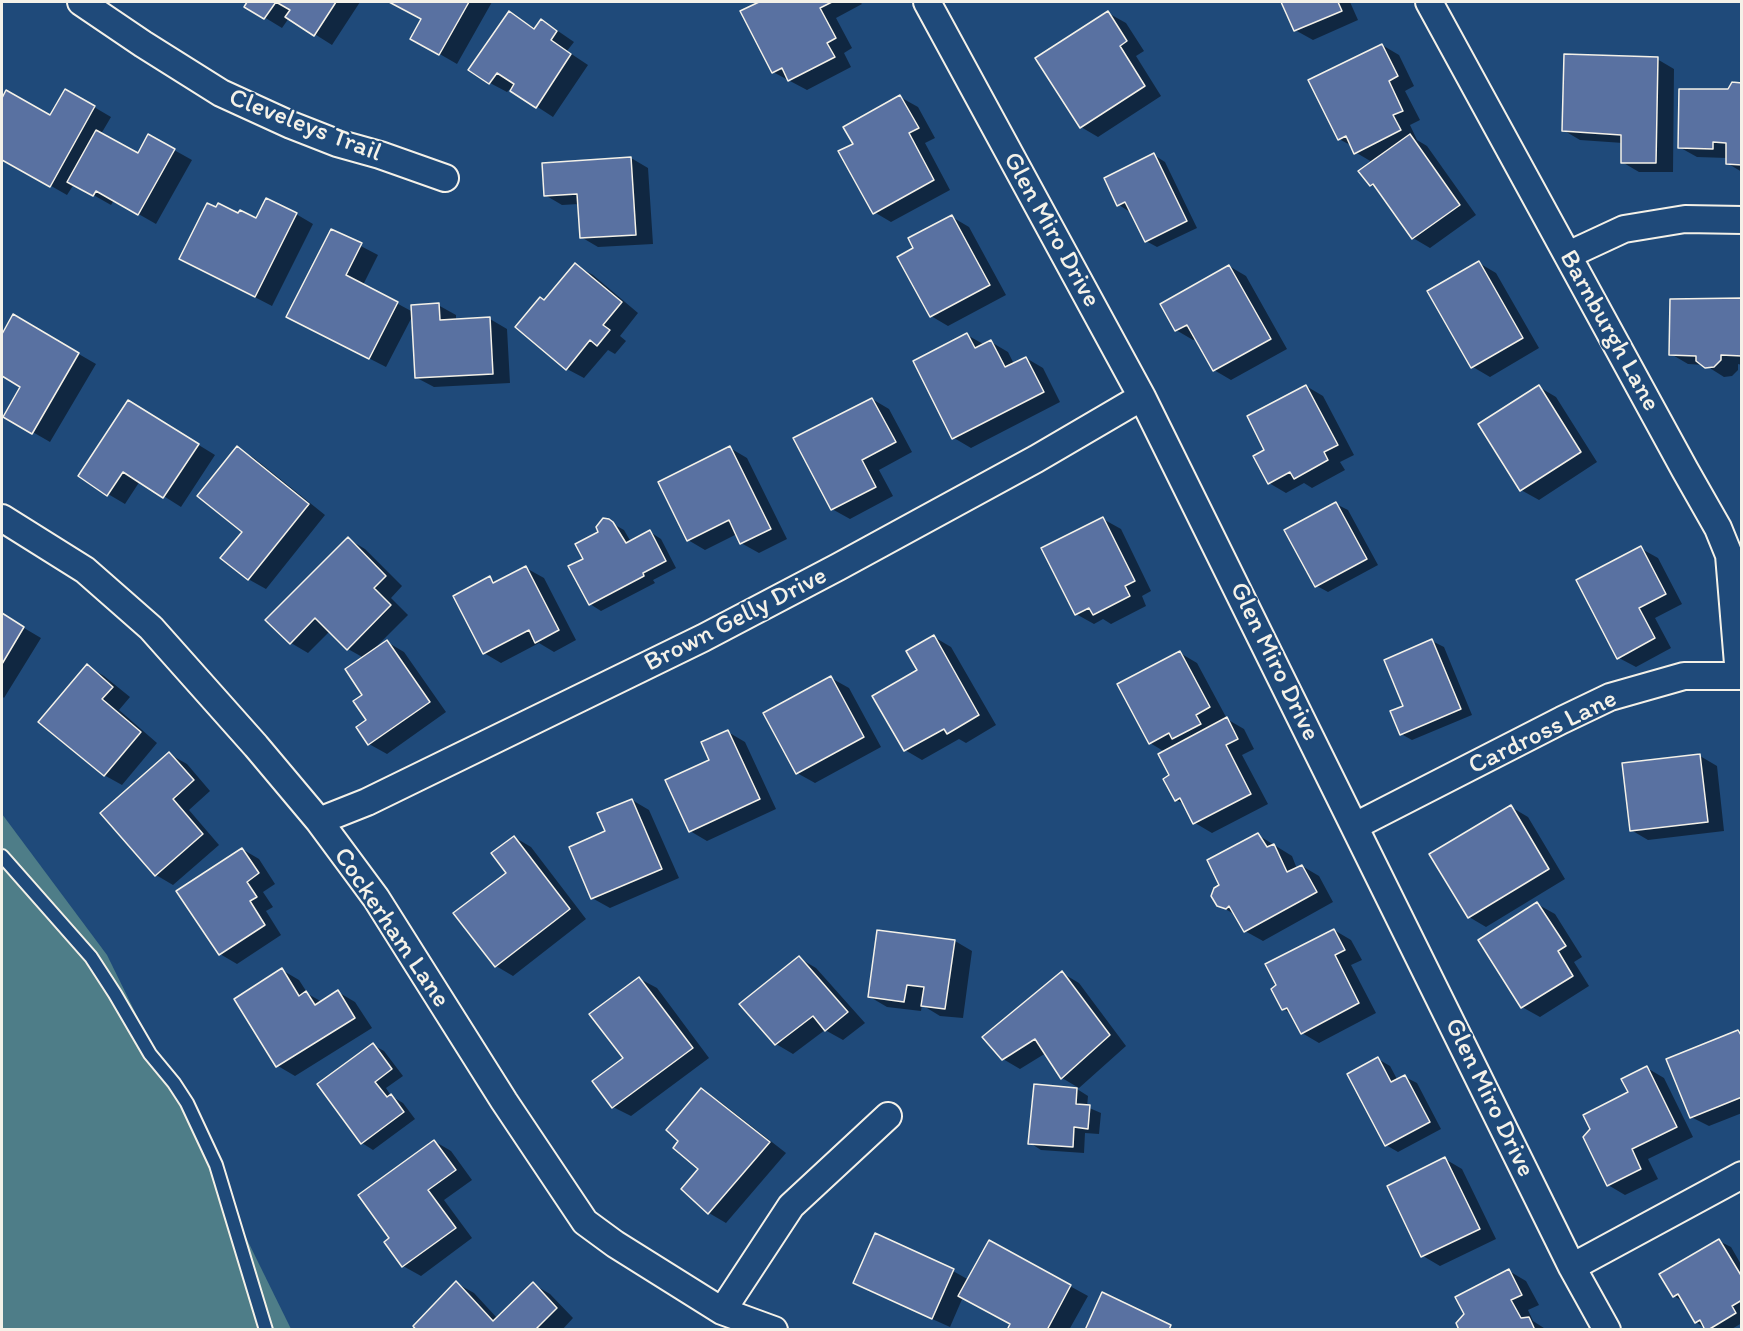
<!DOCTYPE html>
<style>
body{margin:0}
#map{position:relative;width:1743px;height:1331px;overflow:hidden;background:#1f4a7a;font-family:Itim,sans-serif}
canvas{display:block}
.frame{position:absolute;inset:0;border:3px solid #f4f1e8;pointer-events:none}
</style>
<div id="map">
<canvas width="1743" height="1331"></canvas>
<div class="frame"></div>
</div>
<script>
const c = document.querySelector('canvas').getContext('2d');
c.lineJoin = 'round';
function fill(path, color) { c.fillStyle = color; c.fill(path, 'evenodd'); }
const poly = rows => new Path2D(rows.map(r => 'M' + r).join(''));
function strokePath(path, color, width, dash) { c.strokeStyle = color; c.lineWidth = width; c.lineCap = dash ? 'butt' : 'round'; c.setLineDash(dash || []); c.stroke(path); }
function drawText(font, color, halo, rows, align = 'center') {
  c.font = font + ' Itim,sans-serif'; c.lineWidth = 4.5; c.setLineDash([]); c.textBaseline = 'middle'; c.strokeStyle = halo; c.fillStyle = color; for (const [text, x, y, turn = 0] of rows) {
    c.save(); c.translate(x, y); c.rotate((+turn || 0) * Math.PI / 180); c.textAlign = isNaN(turn) ? turn : align; if (halo) c.strokeText(text, 0, 0); c.fillText(text, 0, 0); c.restore();
  }
}
const green = poly([
 [2,814,107,955,291,1329,2,1329]
]);
const shadow = poly([
 [249,2,360,2,332,45,289,18,282,28,246,6],
 [392,2,492,2,457,64,412,38,423,19],
 [762,2,860,2,862,4,836,18,852,48,844,53,851,67,807,90,773,72,742,12],
 [1283,2,1350,2,1358,20,1313,40,1295,30],
 [509,13,536,29,541,21,558,31,574,42,567,51,588,65,553,117,510,89,507,92,490,83],
 [1108,13,1126,23,1144,51,1136,56,1161,96,1098,137,1081,127],
 [1382,45,1399,55,1414,86,1405,91,1420,120,1410,125,1417,140,1427,146,1476,215,1430,248,1413,238,1380,190,1371,185,1372,162,1355,152,1352,146,1339,139],
 [1657,59,1674,69,1673,172,1639,172,1622,162,1623,143,1580,140,1563,130],
 [1742,85,1742,172,1727,163,1727,158,1697,157,1679,147,1729,91],
 [6,92,51,117,94,107,111,117,101,134,138,155,149,136,192,160,156,224,114,200,111,205,74,184,67,195,2,158,2,101],
 [900,97,918,107,935,138,925,143,950,190,891,222,874,212,855,145],
 [1154,155,1165,162,1197,228,1157,247,1146,241,1130,212,1119,205,1106,179],
 [631,158,648,168,653,244,598,247,581,237,579,204,562,205,545,195],
 [296,214,313,224,272,306,181,259,239,215,257,220],
 [952,217,969,227,1006,295,948,326,931,316,915,248],
 [332,231,378,255,363,285,413,312,438,305,456,315,456,320,490,319,507,329,510,383,434,387,417,378,413,315,386,367,306,326],
 [1479,263,1496,273,1539,348,1490,377,1473,367],
 [575,265,593,275,638,313,620,336,626,341,615,354,608,350,584,378,567,369,545,301],
 [1229,266,1246,276,1287,349,1231,380,1214,370,1196,339,1193,340,1176,330],
 [1742,300,1742,365,1738,364,1738,370,1732,376,1724,377,1705,365,1688,364,1671,354],
 [13,316,96,364,50,442,5,416,22,386,2,375,2,337],
 [967,335,985,345,991,342,1008,352,1014,364,1026,358,1043,368,1060,402,971,448,954,438],
 [1306,386,1323,396,1354,455,1340,462,1345,470,1312,488,1304,483,1286,493,1269,483,1267,451],
 [1539,387,1556,397,1597,462,1539,500,1521,490],
 [872,399,889,409,912,452,879,470,893,496,850,519,832,509],
 [145,412,215,455,181,507,140,481,125,504,108,494],
 [237,448,254,458,325,515,266,589,248,579],
 [730,448,747,458,787,539,759,553,741,543,737,534,705,550,688,540],
 [1336,504,1348,510,1378,565,1328,592,1317,586],
 [1103,519,1121,529,1151,591,1142,596,1146,606,1111,624,1103,619,1094,624,1076,614],
 [606,520,624,530,631,542,650,532,661,539,676,568,653,580,655,583,601,611,590,604,585,559],
 [348,539,365,549,402,586,391,598,408,615,375,648,387,642,404,652,446,712,387,754,369,744,364,695,364,658,348,649,330,631,308,653,291,643],
 [1640,548,1658,558,1682,604,1655,618,1671,648,1636,667,1619,658],
 [526,568,544,578,576,640,554,652,539,643,501,663,484,653,490,578,497,583],
 [2,615,41,638,4,698,2,696],
 [934,637,951,647,996,725,966,743,959,739,922,760,905,750,919,671],
 [1432,641,1444,647,1472,715,1412,740,1401,734,1404,707],
 [1180,653,1197,663,1226,717,1225,718,1244,729,1254,749,1242,755,1268,804,1212,833,1195,823,1186,805,1176,800,1165,752,1150,743],
 [87,666,104,676,130,697,119,710,157,743,122,785,104,775],
 [831,678,849,688,881,747,815,783,797,773],
 [728,732,745,742,776,809,707,841,690,831,711,761],
 [169,754,187,764,210,791,189,810,219,845,173,885,156,875],
 [1700,756,1717,766,1724,831,1648,840,1631,830],
 [632,800,649,810,679,878,610,908,592,898,607,832],
 [1511,807,1528,817,1565,879,1486,927,1469,917],
 [1258,835,1292,856,1297,869,1302,866,1319,876,1333,902,1263,941,1245,931,1236,915,1218,905,1221,885],
 [514,837,531,847,586,919,513,976,496,966],
 [242,849,259,859,275,884,263,892,273,907,266,911,281,935,237,964,220,954],
 [1537,904,1555,914,1582,957,1574,962,1589,986,1540,1017,1522,1007,1480,940],
 [1334,930,1351,940,1362,960,1351,965,1376,1013,1319,1043,1302,1033,1292,1014,1283,1009],
 [878,931,955,941,972,951,963,1018,940,1016,922,1005,921,1011,887,1007,870,997],
 [799,958,816,968,865,1023,843,1040,825,1030,793,1054,776,1044,741,1004],
 [282,970,299,980,308,994,322,1002,338,992,355,1002,372,1028,295,1076,278,1066,236,999],
 [1062,973,1079,983,1126,1046,1079,1088,1062,1078,1046,1053,1020,1069,1003,1059],
 [640,979,657,988,709,1058,631,1116,613,1107,625,1058],
 [1738,1031,1742,1033,1742,1113,1709,1126,1691,1117],
 [373,1045,384,1051,403,1076,386,1088,391,1096,403,1103,415,1119,373,1150,362,1143],
 [1378,1059,1390,1066,1398,1081,1405,1077,1417,1083,1441,1129,1398,1152,1386,1145],
 [1647,1068,1664,1078,1693,1137,1648,1159,1658,1179,1625,1195,1608,1185,1630,1093],
 [1035,1086,1077,1089,1088,1096,1087,1107,1101,1113,1099,1134,1085,1133,1084,1153,1041,1150,1030,1143],
 [701,1090,718,1100,786,1153,726,1223,709,1213,700,1168],
 [434,1141,451,1151,472,1180,444,1200,472,1238,421,1276,403,1266,391,1238],
 [1445,1159,1462,1169,1496,1239,1440,1266,1423,1256],
 [876,1235,953,1271,969,1280,990,1242,1088,1296,1069,1330,1009,1330,1012,1324,963,1297,950,1327,872,1292,855,1282],
 [1719,1241,1731,1247,1742,1266,1742,1323,1730,1330,1707,1330,1696,1322,1684,1302,1674,1296],
 [1509,1271,1526,1281,1539,1305,1528,1310,1533,1321,1547,1330,1461,1330],
 [456,1283,474,1293,498,1319,533,1284,550,1294,573,1318,562,1330,418,1330]
]);
const building = poly([
 [247,2,276,2,264,19,244,7,247,2],
 [276,2,336,2,314,36,285,17,290,10,276,2],
 [389,2,469,2,439,55,410,39,421,19,389,2],
 [759,2,832,2,820,8,836,38,827,43,835,57,788,81,782,68,772,73,740,11,759,2],
 [1281,2,1338,2,1342,11,1294,31,1281,2],
 [509,11,534,29,541,19,557,31,551,40,571,54,536,108,510,91,514,84,497,73,489,84,468,70,509,11],
 [1108,11,1127,41,1120,46,1145,86,1080,128,1035,58,1108,11],
 [1382,44,1398,76,1389,81,1403,111,1393,115,1401,130,1354,154,1346,136,1338,140,1308,80,1382,44],
 [1564,54,1658,57,1656,163,1621,163,1621,135,1562,131,1564,54],
 [1732,82,1742,83,1742,165,1726,164,1726,143,1713,142,1713,149,1678,148,1679,89,1728,89,1732,82],
 [65,89,95,106,50,187,2,160,2,98,6,90,50,115,65,89],
 [900,95,919,128,909,133,934,180,873,214,838,151,853,144,843,127,900,95],
 [96,130,138,153,148,134,175,149,138,215,96,191,93,196,67,182,96,130],
 [1410,134,1460,205,1412,239,1373,184,1370,186,1358,171,1410,134],
 [1154,153,1187,221,1145,242,1125,202,1117,206,1104,178,1154,153],
 [631,157,636,235,580,238,577,194,544,196,542,163,631,157],
 [266,198,297,213,255,297,179,259,207,203,216,207,218,203,238,213,240,210,256,218,266,198],
 [952,215,990,285,930,317,897,257,913,248,908,238,952,215],
 [331,229,362,243,346,275,398,302,369,359,286,317,331,229],
 [1479,261,1523,338,1471,368,1427,291,1479,261],
 [575,263,622,302,603,325,610,330,597,346,590,340,566,370,515,327,540,297,544,300,575,263],
 [1229,265,1271,339,1213,371,1187,325,1175,331,1160,304,1229,265],
 [1742,298,1742,356,1721,355,1721,360,1714,367,1705,368,1696,361,1696,356,1669,355,1670,299,1742,298],
 [439,303,440,320,490,317,493,374,415,378,411,305,439,303],
 [13,314,79,353,32,434,3,417,20,387,2,376,2,334,13,314],
 [967,333,975,348,991,340,1005,367,1026,357,1044,392,952,439,913,361,967,333],
 [1306,385,1338,445,1324,452,1328,460,1294,479,1290,472,1268,484,1253,456,1264,450,1247,416,1306,385],
 [1539,385,1581,452,1520,491,1478,424,1539,385],
 [872,398,896,442,862,460,876,487,831,510,793,438,872,398],
 [128,400,199,444,163,498,123,472,107,496,78,476,128,400],
 [237,446,309,504,248,580,220,558,242,532,197,496,237,446],
 [730,446,771,529,740,544,729,520,687,541,658,482,730,446],
 [1336,502,1367,559,1315,587,1284,530,1336,502],
 [1103,517,1135,581,1125,586,1130,596,1093,615,1089,608,1075,615,1041,548,1103,517],
 [603,518,609,519,613,522,626,543,650,530,666,561,643,573,644,576,589,605,568,566,583,559,575,544,598,532,596,527,603,518],
 [348,537,386,576,374,588,391,605,347,650,315,618,290,644,265,620,348,537],
 [1641,546,1666,594,1639,608,1655,638,1617,659,1576,580,1641,546],
 [526,566,559,630,535,643,529,630,483,654,453,596,490,576,493,583,526,566],
 [2,613,24,627,2,664,2,613],
 [934,635,979,715,947,734,944,729,904,751,872,696,917,670,906,651,934,635],
 [1432,639,1461,709,1400,735,1390,711,1403,706,1384,660,1432,639],
 [387,640,430,702,368,745,356,727,366,720,353,701,362,695,345,669,387,640],
 [1180,651,1210,707,1196,715,1201,724,1172,739,1169,733,1149,744,1117,684,1180,651],
 [87,664,113,687,102,699,141,732,104,776,38,722,87,664],
 [831,676,864,737,796,774,763,713,831,676],
 [1227,717,1238,739,1226,745,1251,794,1193,824,1180,798,1175,801,1163,779,1169,775,1158,754,1227,717],
 [728,730,760,799,689,832,665,780,709,760,701,742,728,730],
 [169,752,194,780,173,799,203,834,155,876,100,813,169,752],
 [1700,754,1708,822,1630,831,1622,763,1700,754],
 [632,799,662,869,591,899,569,847,605,831,597,813,632,799],
 [1511,805,1549,869,1468,918,1429,854,1511,805],
 [1258,833,1267,847,1274,844,1287,872,1302,865,1317,892,1244,932,1229,906,1226,909,1217,906,1211,896,1214,888,1219,885,1207,860,1258,833],
 [514,836,570,909,495,967,453,913,506,873,491,853,514,836],
 [242,848,259,873,247,882,257,897,250,901,265,925,219,955,176,891,242,848],
 [1537,902,1566,946,1558,951,1573,976,1521,1008,1478,940,1537,902],
 [1334,929,1345,950,1335,955,1359,1003,1301,1034,1287,1008,1282,1010,1271,989,1276,985,1265,964,1334,929],
 [877,930,955,940,945,1009,921,1006,924,987,907,985,904,1002,868,997,877,930],
 [799,956,848,1012,825,1031,813,1016,775,1045,739,1004,799,956],
 [282,968,299,996,306,991,315,1005,338,990,355,1018,276,1067,234,999,282,968],
 [1062,971,1110,1035,1061,1079,1035,1039,1002,1060,982,1037,1062,971],
 [639,977,693,1048,612,1108,592,1081,623,1058,589,1014,639,977],
 [1738,1030,1742,1037,1742,1097,1690,1118,1666,1059,1738,1030],
 [373,1043,392,1069,375,1082,387,1097,391,1094,404,1112,361,1144,317,1084,373,1043],
 [1378,1057,1391,1082,1405,1075,1430,1122,1385,1146,1347,1074,1378,1057],
 [1647,1066,1677,1127,1632,1149,1641,1169,1607,1186,1583,1137,1590,1129,1583,1115,1628,1092,1621,1079,1647,1066],
 [1034,1084,1077,1088,1076,1104,1090,1105,1088,1129,1074,1127,1073,1147,1028,1144,1034,1084],
 [701,1088,770,1142,708,1214,681,1189,698,1169,673,1148,678,1141,666,1130,701,1088],
 [434,1140,456,1170,428,1190,456,1228,402,1267,384,1242,389,1238,358,1195,434,1140],
 [1445,1157,1480,1229,1421,1257,1387,1186,1445,1157],
 [875,1233,954,1269,932,1319,853,1283,875,1233],
 [1719,1239,1742,1277,1742,1300,1732,1306,1736,1313,1708,1330,1705,1330,1700,1320,1695,1323,1678,1294,1673,1297,1659,1274,1719,1239],
 [989,1240,1071,1285,1047,1330,1007,1330,1010,1324,958,1296,989,1240],
 [1509,1269,1522,1295,1511,1300,1521,1318,1529,1317,1535,1330,1459,1330,1456,1323,1464,1314,1455,1297,1509,1269],
 [456,1281,493,1321,533,1282,557,1308,535,1330,416,1330,413,1326,456,1281],
 [1102,1292,1171,1325,1169,1330,1085,1330,1102,1292]
]);
const lane = poly([
 [2,856,91,957,115,994,150,1054,174,1083,187,1103,216,1165,266,1330]
]);
const street = poly([
 [81,2,143,44,221,93,291,125,337,143,380,155,445,178],
 [927,2,1142,397,1572,1267,1607,1330],
 [1429,2,1685,470,1718,528,1729,555,1739,676],
 [1568,255,1624,229,1685,219,1742,220],
 [2,518,85,570,151,628,256,746,319,821,376,898,504,1101,585,1222,615,1244,722,1311,774,1330],
 [319,821,367,802,703,638,838,567,1036,459,1142,397],
 [1355,826,1562,720,1610,697,1684,676,1742,676],
 [1572,1267,1742,1175],
 [722,1311,791,1206,888,1116]
]);
const streetNames = [
 ["Cleveleys Trail",305,126,21],
 ["Glen Miro Drive",1051,230,61],
 ["Barnburgh Lane",1609,331,61],
 ["Brown Gelly Drive",736,620,-27],
 ["Glen Miro Drive",1274,662,64],
 ["Cardross Lane",1543,733,-26],
 ["Cockerham Lane",391,928,56],
 ["Glen Miro Drive",1489,1098,64]
];
fill(green, '#4e7d88');
fill(shadow, '#0007');
fill(building, '#5971a1');
strokePath(building, '#f4f1e8', 1.5);
strokePath(lane, '#f4f1e8', 16);
strokePath(street, '#f4f1e8', 30);
strokePath(lane, '#1f4a7a', 12);
strokePath(street, '#1f4a7a', 26);
drawText('26px', '#f4f1e8', '#1f4a7a', streetNames);
</script>
